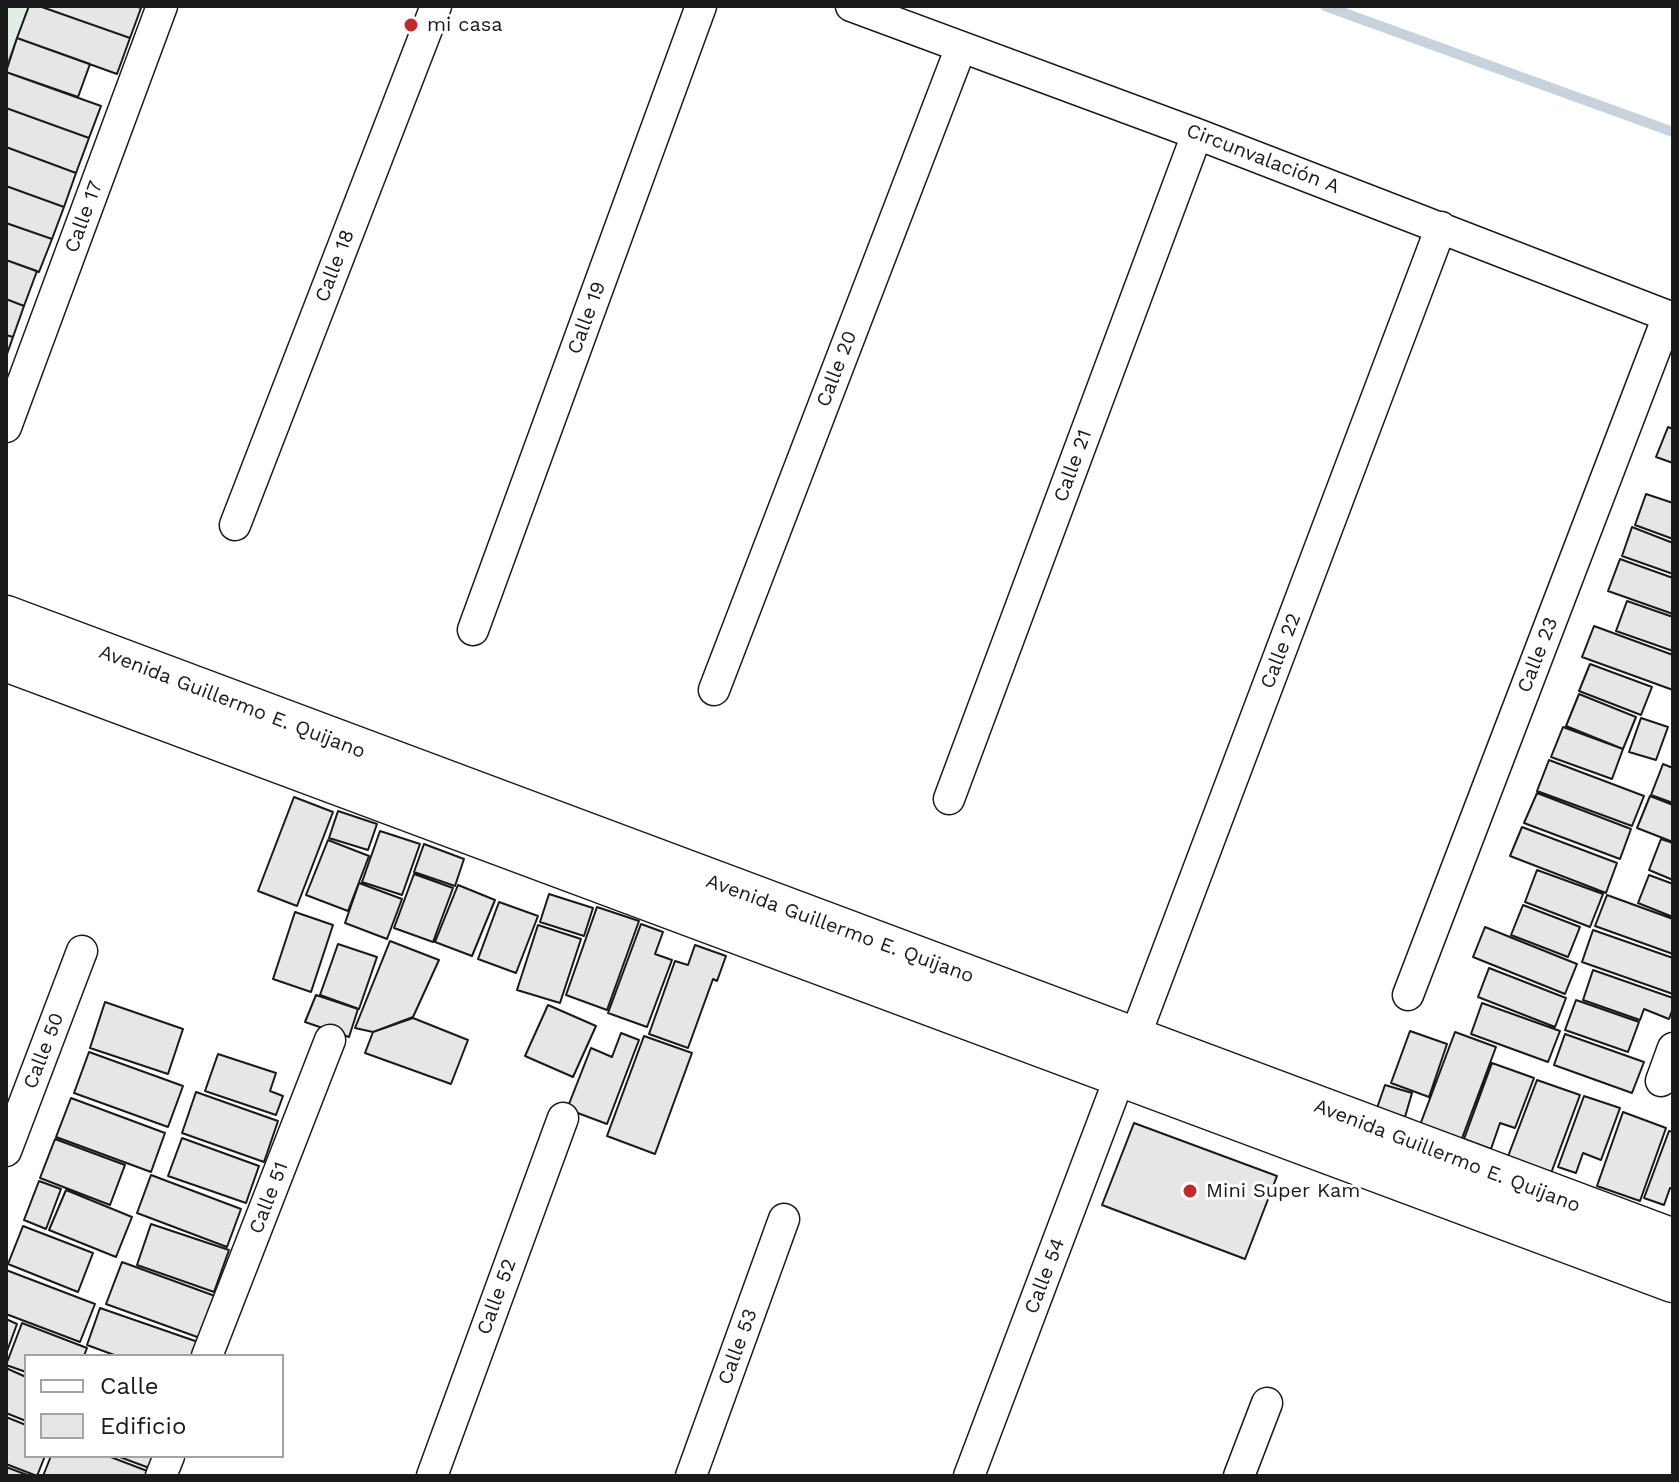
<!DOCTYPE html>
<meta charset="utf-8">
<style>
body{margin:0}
#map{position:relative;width:1679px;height:1482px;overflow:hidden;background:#fff;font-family:"Work Sans",sans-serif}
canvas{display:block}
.frame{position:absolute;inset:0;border:8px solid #1a1a1a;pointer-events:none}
.legend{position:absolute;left:24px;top:1354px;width:260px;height:104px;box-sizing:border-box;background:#fff;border:2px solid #a3a3a3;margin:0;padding:10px 14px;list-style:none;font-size:24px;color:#1a1a1a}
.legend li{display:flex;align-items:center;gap:16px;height:40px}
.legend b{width:40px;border:2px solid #a3a3a3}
</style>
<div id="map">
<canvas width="1679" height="1482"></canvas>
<div class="frame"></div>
<ul class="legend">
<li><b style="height:10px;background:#fff"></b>Calle</li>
<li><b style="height:22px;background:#e6e6e6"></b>Edificio</li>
</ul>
</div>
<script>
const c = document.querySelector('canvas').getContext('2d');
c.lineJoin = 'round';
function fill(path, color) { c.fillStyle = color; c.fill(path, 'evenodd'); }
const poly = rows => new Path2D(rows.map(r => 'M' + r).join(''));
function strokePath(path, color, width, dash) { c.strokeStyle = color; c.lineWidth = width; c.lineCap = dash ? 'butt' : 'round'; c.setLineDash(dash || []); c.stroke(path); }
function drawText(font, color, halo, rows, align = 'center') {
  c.font = font + ' "Work Sans",sans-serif'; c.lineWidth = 6; c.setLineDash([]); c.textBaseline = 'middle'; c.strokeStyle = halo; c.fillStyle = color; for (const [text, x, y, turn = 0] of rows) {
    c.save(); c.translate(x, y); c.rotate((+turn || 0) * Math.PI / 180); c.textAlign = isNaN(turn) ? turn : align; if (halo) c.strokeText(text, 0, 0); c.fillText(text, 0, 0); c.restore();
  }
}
const green = poly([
 [6,6,29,6,6,68,6,6]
]);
const stream = poly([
 [1325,6,1673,132]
]);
const building = poly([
 [29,6,39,6,130,38,117,74,17,38,29,6],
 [39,6,135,6,141,8,130,38,39,6],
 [17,38,90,64,78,97,6,72,17,38],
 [6,72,101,106,89,138,6,108,6,72],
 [6,108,89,138,76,173,6,147,6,108],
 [6,147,76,173,64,207,6,186,6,147],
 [6,186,64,207,52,239,6,223,6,186],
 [6,223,52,239,39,272,6,260,6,223],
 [6,260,37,271,24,306,6,299,6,260],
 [6,299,24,306,13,337,6,335,6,299],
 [6,335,13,337,6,357,6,335],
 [1668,427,1673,429,1673,463,1656,457,1668,427],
 [1646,494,1673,503,1673,539,1635,525,1646,494],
 [1632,527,1673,543,1673,574,1622,556,1632,527],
 [1620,559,1673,578,1673,614,1608,591,1620,559],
 [1627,601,1673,617,1673,651,1616,631,1627,601],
 [1594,626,1673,655,1673,690,1582,657,1594,626],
 [1590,664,1652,687,1641,715,1579,691,1590,664],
 [1579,694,1636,717,1623,749,1566,726,1579,694],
 [1641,718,1668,727,1656,760,1629,752,1641,718],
 [1563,727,1623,749,1612,779,1551,757,1563,727],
 [1549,760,1644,796,1632,826,1537,791,1549,760],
 [1663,764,1673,768,1673,803,1651,795,1663,764],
 [1537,793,1631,829,1620,859,1524,823,1537,793],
 [1650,796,1673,805,1673,842,1637,828,1650,796],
 [294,797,333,812,297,906,258,891,294,797],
 [338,811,377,824,368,850,329,838,338,811],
 [1522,827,1617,863,1606,893,1510,856,1522,827],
 [380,831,420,844,402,895,362,882,380,831],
 [1661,839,1673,843,1673,880,1649,870,1661,839],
 [328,840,369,856,348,911,306,895,328,840],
 [424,844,464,859,455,886,414,872,424,844],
 [1537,870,1603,894,1590,927,1525,902,1537,870],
 [414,874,453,888,433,942,394,928,414,874],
 [1649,875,1673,884,1673,917,1638,903,1649,875],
 [359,883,402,899,387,939,345,923,359,883],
 [458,885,495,900,472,956,435,942,458,885],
 [549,894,593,908,584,936,540,922,549,894],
 [1607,895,1673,919,1673,954,1595,926,1607,895],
 [499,902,538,916,516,973,478,959,499,902],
 [1523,905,1580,927,1568,957,1511,935,1523,905],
 [597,907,639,921,607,1010,566,995,597,907],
 [295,912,333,925,311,992,273,979,295,912],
 [641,924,663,932,655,954,672,960,647,1027,608,1013,641,924],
 [538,925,581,939,560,1003,517,990,538,925],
 [1485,927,1577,964,1565,994,1473,957,1485,927],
 [1593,930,1673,958,1673,994,1582,962,1593,930],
 [390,941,439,960,413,1017,373,1032,355,1028,390,941],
 [338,944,377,957,359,1009,320,995,338,944],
 [695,945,726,956,717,981,713,979,688,1048,649,1034,675,961,688,965,695,945],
 [1489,968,1566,998,1555,1027,1478,997,1489,968],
 [1593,970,1673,998,1673,1008,1669,1019,1644,1009,1640,1020,1583,1000,1593,970],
 [316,995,358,1009,349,1037,305,1022,316,995],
 [1576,1000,1639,1022,1628,1052,1565,1030,1576,1000],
 [105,1002,183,1029,168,1074,90,1048,105,1002],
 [1482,1003,1560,1031,1548,1062,1471,1034,1482,1003],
 [548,1005,596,1026,573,1077,525,1056,548,1005],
 [413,1018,468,1040,451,1084,365,1053,373,1032,413,1018],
 [1410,1031,1447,1044,1429,1097,1391,1083,1410,1031],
 [1455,1032,1496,1047,1461,1141,1420,1125,1455,1032],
 [621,1033,639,1040,607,1124,567,1109,591,1048,612,1057,621,1033],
 [1565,1034,1644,1062,1632,1093,1554,1065,1565,1034],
 [644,1036,692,1053,655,1154,607,1136,644,1036],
 [89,1052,183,1086,168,1127,74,1093,89,1052],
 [218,1054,276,1073,270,1091,283,1096,276,1115,205,1091,218,1054],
 [1492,1063,1534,1078,1515,1128,1500,1123,1491,1149,1464,1139,1492,1063],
 [1537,1080,1580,1095,1550,1176,1507,1159,1537,1080],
 [1385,1085,1412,1093,1405,1117,1377,1108,1385,1085],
 [196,1092,278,1121,264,1162,182,1133,196,1092],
 [1584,1096,1620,1108,1601,1160,1583,1153,1576,1173,1558,1167,1584,1096],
 [71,1098,165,1133,151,1172,56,1137,71,1098],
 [1623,1112,1666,1128,1640,1201,1597,1186,1623,1112],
 [1134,1123,1277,1176,1245,1259,1102,1205,1134,1123],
 [1669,1131,1673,1132,1673,1189,1670,1188,1664,1205,1644,1198,1669,1131],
 [182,1138,259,1166,246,1203,168,1176,182,1138],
 [55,1139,125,1165,110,1205,40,1178,55,1139],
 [151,1175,241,1209,227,1247,137,1213,151,1175],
 [39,1181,61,1189,46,1229,24,1220,39,1181],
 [66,1190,132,1217,116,1257,49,1230,66,1190],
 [151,1224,229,1250,214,1292,137,1265,151,1224],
 [23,1226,93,1253,78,1292,8,1264,23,1226],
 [122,1262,215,1296,200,1338,106,1304,122,1262],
 [6,1270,95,1304,80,1342,6,1314,6,1270],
 [100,1308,198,1342,193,1356,117,1356,87,1345,100,1308],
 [6,1319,17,1324,6,1354,6,1319],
 [22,1323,87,1348,84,1356,26,1356,26,1372,6,1365,22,1323],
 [6,1368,26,1377,26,1421,6,1413,6,1368],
 [6,1417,26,1425,26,1456,45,1456,37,1476,6,1464,6,1417],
 [51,1456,108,1456,150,1472,148,1476,43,1476,51,1456],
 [117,1456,157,1456,152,1469,117,1456],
 [6,1467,30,1476,6,1476,6,1467]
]);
const street = poly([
 [851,6,1197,134,1673,318],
 [6,427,162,6],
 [235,525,436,6],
 [473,630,701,6],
 [714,690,961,47],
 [949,799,1197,134],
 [1408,995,1668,316],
 [1661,1081,1673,1048],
 [6,1151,82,951],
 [207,1356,330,1040],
 [161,1476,169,1456],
 [432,1476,563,1118],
 [691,1476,784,1219],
 [969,1476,1441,227],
 [1239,1476,1267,1403]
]);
const secondary = poly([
 [6,617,1673,1240],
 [6,660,1673,1281]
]);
const markers = [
 [411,25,8,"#c62828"],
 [1190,1191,8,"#c62828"]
];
const poiNames = [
 ["mi casa",427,25],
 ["Mini Super Kam",1206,1191]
];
const streetNames = [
 ["Circunvalación A",1263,159,21],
 ["Calle 17",84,217,-70],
 ["Calle 18",335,266,-69],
 ["Calle 19",587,318,-70],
 ["Calle 20",837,369,-69],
 ["Calle 21",1073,466,-70],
 ["Calle 22",1281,651,-69],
 ["Calle 23",1538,655,-69],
 ["Avenida Guillermo E. Quijano",232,702,21],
 ["Avenida Guillermo E. Quijano",840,929,20],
 ["Calle 50",44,1051,-69],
 ["Avenida Guillermo E. Quijano",1447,1156,21],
 ["Calle 51",269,1198,-69],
 ["Calle 54",1045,1276,-69],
 ["Calle 52",497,1297,-70],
 ["Calle 53",738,1347,-70]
];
fill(green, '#e0efe3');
strokePath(green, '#6a6a6a', 2);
strokePath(stream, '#c6d2dc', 10);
fill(building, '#e6e6e6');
strokePath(building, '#1a1a1a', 2);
strokePath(street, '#1a1a1a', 33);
strokePath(secondary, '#1a1a1a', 45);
strokePath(street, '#fff', 30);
strokePath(secondary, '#fff', 42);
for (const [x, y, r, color] of markers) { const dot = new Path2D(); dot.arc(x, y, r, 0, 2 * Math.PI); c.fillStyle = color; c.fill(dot); strokePath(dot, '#fff', 3); }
drawText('20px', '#1a1a1a', '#fff', poiNames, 'left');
drawText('20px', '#1a1a1a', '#fff', streetNames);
</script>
